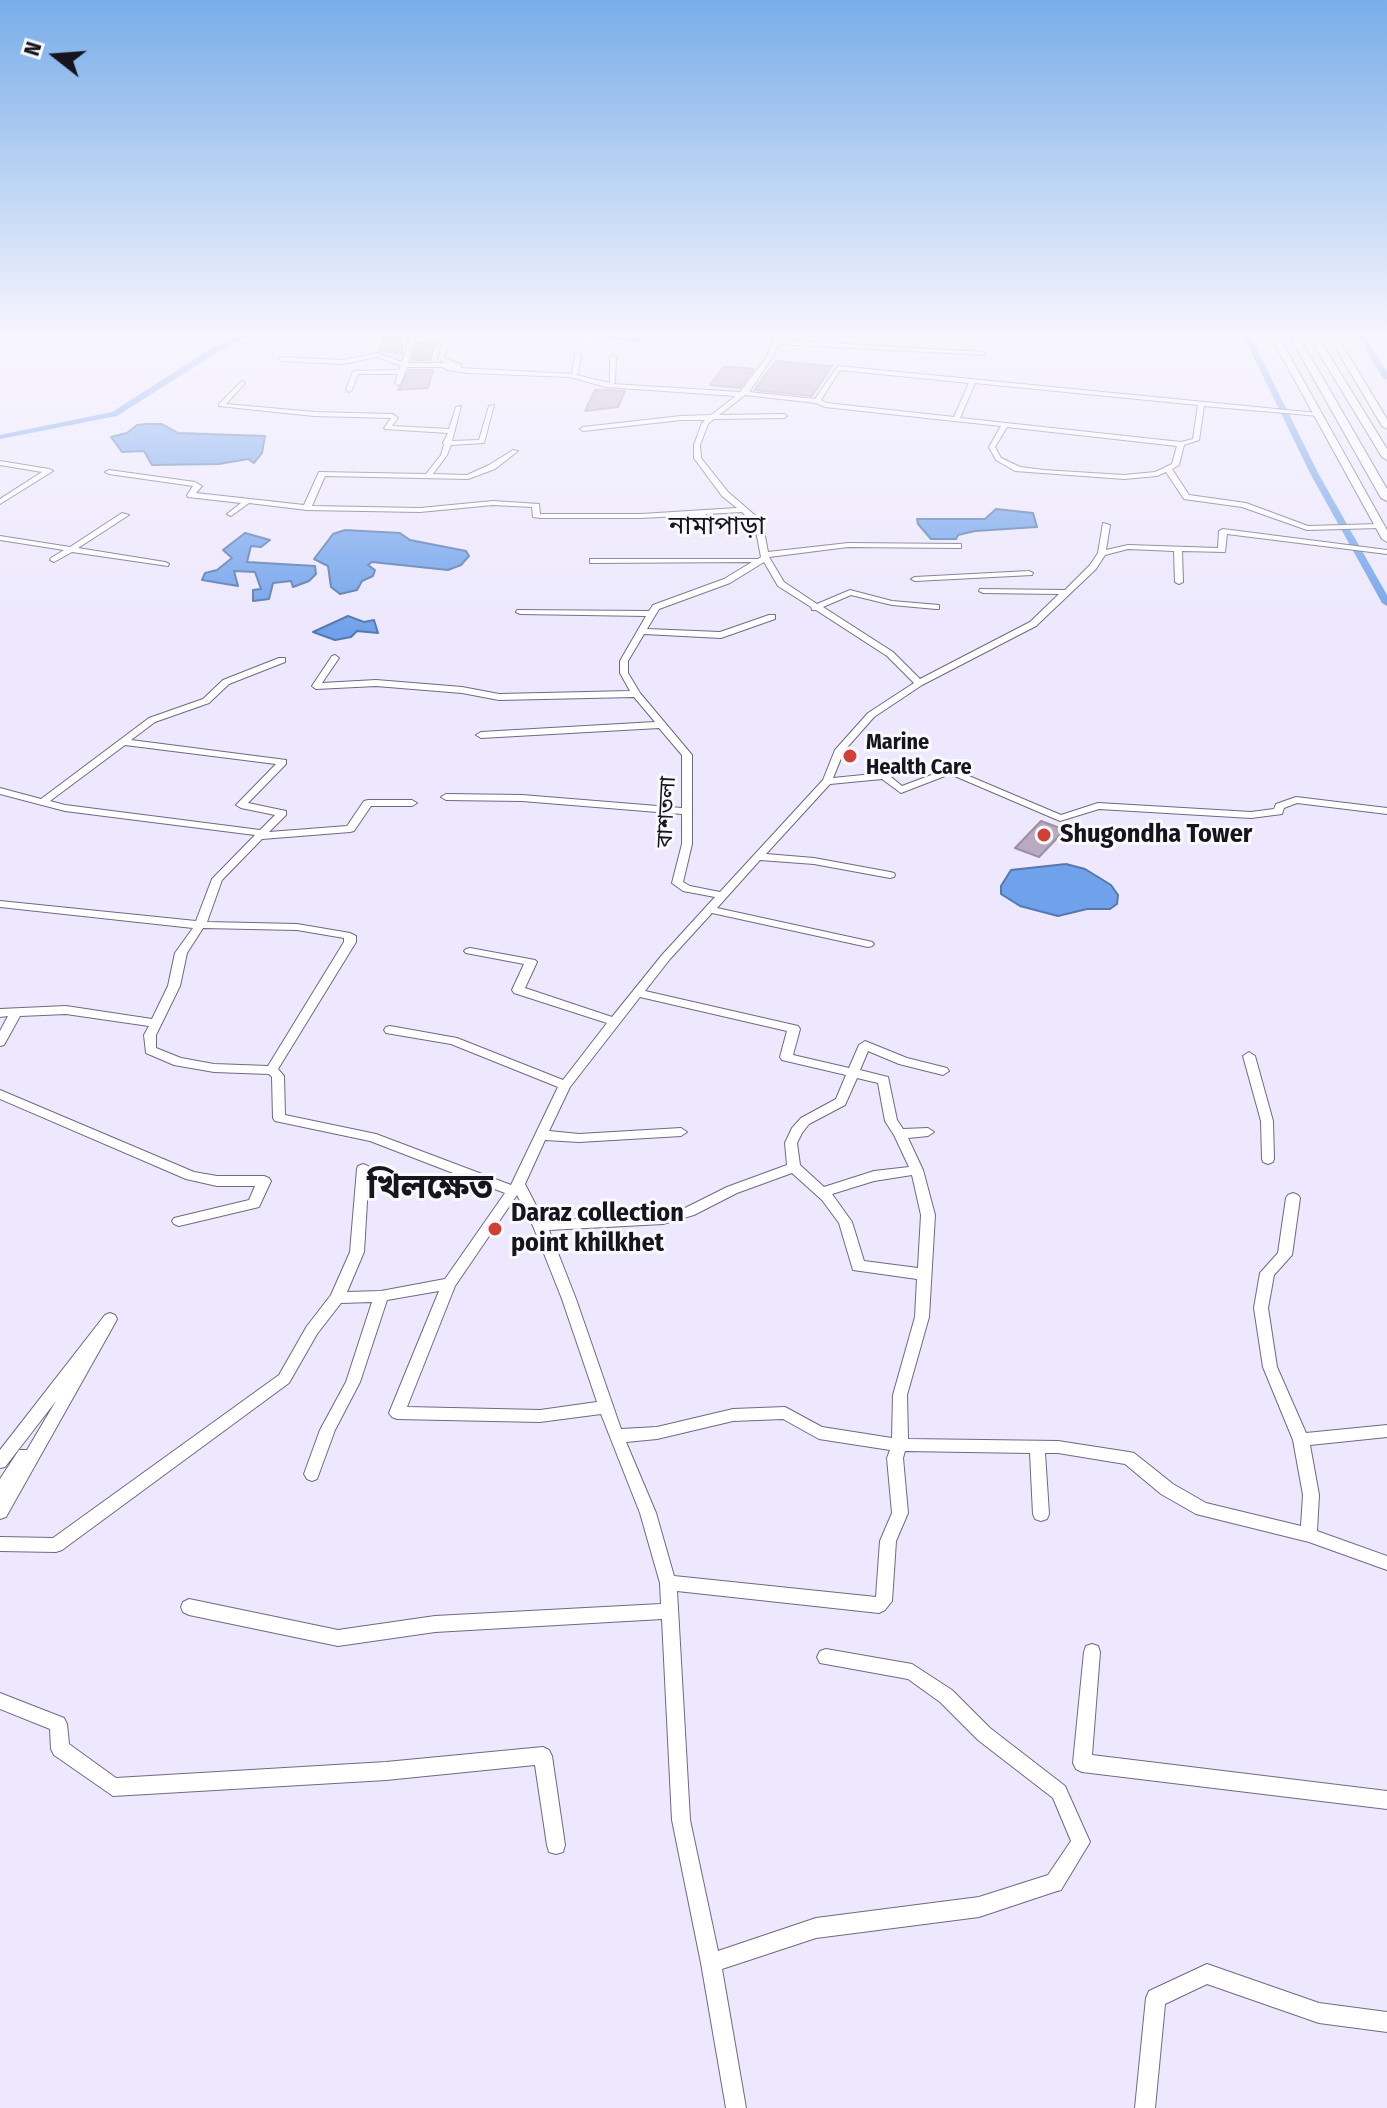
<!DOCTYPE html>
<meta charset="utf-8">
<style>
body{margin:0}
#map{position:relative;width:1387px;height:2108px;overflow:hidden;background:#ede8fd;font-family:"Fira Sans Condensed",sans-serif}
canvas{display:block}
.north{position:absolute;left:16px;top:16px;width:80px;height:80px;-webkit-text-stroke:6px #f9f8fd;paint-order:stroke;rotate:287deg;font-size:22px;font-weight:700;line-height:32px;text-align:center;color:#16151d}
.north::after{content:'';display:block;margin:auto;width:28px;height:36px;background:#16151d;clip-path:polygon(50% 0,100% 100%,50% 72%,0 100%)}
</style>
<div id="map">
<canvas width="1387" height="2108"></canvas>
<div class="north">N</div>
</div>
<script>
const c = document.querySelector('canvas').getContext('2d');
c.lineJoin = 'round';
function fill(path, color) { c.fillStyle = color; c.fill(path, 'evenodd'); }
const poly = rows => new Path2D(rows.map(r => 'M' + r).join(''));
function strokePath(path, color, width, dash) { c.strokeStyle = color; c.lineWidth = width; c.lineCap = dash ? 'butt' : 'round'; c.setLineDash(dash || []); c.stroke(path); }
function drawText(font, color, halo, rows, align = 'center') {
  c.font = font + ' "Fira Sans Condensed","Noto Sans Bengali",sans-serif'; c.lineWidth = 6; c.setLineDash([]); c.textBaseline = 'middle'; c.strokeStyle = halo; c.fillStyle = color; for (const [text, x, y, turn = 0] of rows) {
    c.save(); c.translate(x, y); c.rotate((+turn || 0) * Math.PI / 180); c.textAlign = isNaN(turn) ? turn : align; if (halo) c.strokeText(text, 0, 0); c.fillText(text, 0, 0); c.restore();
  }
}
const water = poly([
 [147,424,162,424,178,433,265,436,262,453,254,463,248,459,219,464,152,465,144,451,122,452,111,437,127,433,137,425,147,424],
 [996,509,1033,513,1037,527,975,531,958,535,956,539,931,539,918,524,917,519,985,519,996,509],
 [345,530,400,533,410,540,466,551,469,556,461,565,448,570,372,562,368,565,375,570,373,576,362,581,357,590,340,594,331,587,328,566,314,559,333,534,345,530],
 [245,533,270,540,261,547,251,546,247,562,315,566,316,574,309,581,293,587,291,581,273,583,269,599,253,601,253,590,261,589,255,572,234,571,238,586,202,580,205,573,217,570,232,558,223,550,245,533],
 [348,616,364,622,374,620,378,633,357,631,351,637,335,640,313,632,348,616],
 [1066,864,1085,869,1111,885,1118,895,1117,904,1110,909,1087,909,1058,916,1020,906,1001,894,1001,886,1011,870,1066,864]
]);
const canal = poly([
 [240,335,249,335,221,350,117,416,0,439,0,435,112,412,215,346,240,335],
 [579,335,636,338,640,335,647,335,638,342,579,335],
 [1243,335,1250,335,1318,473,1387,595,1387,606,1382,603,1310,473,1243,335],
 [1357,335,1364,335,1387,372,1387,380,1383,378,1357,335]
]);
const building = poly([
 [384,335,402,335,402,353,380,351,384,335],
 [417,342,436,342,430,360,412,360,417,342],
 [776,361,788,362,832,366,812,396,754,390,776,361],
 [723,367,736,367,754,369,740,388,710,385,723,367],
 [409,370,433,370,428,388,398,390,409,370],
 [595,390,607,390,625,391,618,407,585,411,595,390],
 [1041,821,1065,830,1039,857,1015,848,1041,821]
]);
const minor = poly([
 [410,335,416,335,408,363,446,363,438,359,445,335,451,335,444,358,462,365,460,368,572,374,575,354,578,352,581,354,578,373,576,375,610,383,610,357,613,355,616,357,615,382,613,384,740,392,766,358,776,335,782,335,780,340,984,352,986,355,778,344,772,358,749,392,815,399,838,366,1317,413,1320,415,1319,416,1204,406,1199,440,1184,445,1179,465,1172,469,1189,495,1246,503,1308,526,1380,524,1384,526,1380,528,1307,530,1242,507,1184,499,1166,472,1157,476,1124,479,1015,471,996,460,989,447,1001,426,825,407,816,403,745,395,719,415,784,414,787,416,784,418,714,419,708,424,700,445,701,458,728,492,757,517,764,531,768,552,848,543,961,544,961,548,958,548,848,547,769,557,784,582,817,604,850,590,892,601,939,605,939,609,936,609,892,605,851,595,823,607,893,652,920,679,1030,622,1059,594,983,593,979,591,980,589,1065,590,1090,565,1098,553,1103,523,1110,525,1106,550,1128,545,1218,548,1219,531,1223,529,1387,550,1387,554,1227,534,1225,552,1182,551,1183,582,1179,584,1175,582,1174,551,1128,549,1105,555,1096,569,1036,626,922,685,874,717,844,751,833,778,883,773,910,764,916,764,916,768,891,777,902,786,950,768,1061,815,1098,803,1251,812,1274,809,1276,804,1296,797,1387,808,1387,814,1297,803,1284,808,1282,814,1251,818,1099,809,1060,821,950,774,901,793,882,779,830,784,766,854,814,858,890,872,894,873,895,875,894,877,890,878,814,864,760,860,717,908,868,941,872,942,874,944,872,946,868,947,712,913,670,959,645,991,798,1026,800,1029,793,1055,849,1068,859,1045,865,1041,907,1058,947,1068,949,1071,943,1075,899,1064,868,1051,860,1070,888,1077,897,1120,903,1129,928,1128,934,1132,928,1136,908,1138,923,1170,935,1215,929,1317,907,1395,908,1439,1058,1441,1129,1452,1134,1453,1173,1484,1206,1503,1301,1526,1303,1495,1293,1440,1263,1367,1254,1308,1260,1273,1278,1253,1286,1198,1288,1195,1293,1193,1298,1195,1300,1198,1292,1255,1274,1275,1268,1308,1277,1367,1306,1433,1387,1425,1387,1437,1310,1445,1319,1495,1317,1531,1387,1556,1387,1570,1309,1542,1196,1514,1161,1494,1125,1464,1058,1453,1045,1453,1049,1514,1047,1519,1041,1521,1035,1519,1033,1514,1030,1453,905,1451,903,1458,908,1513,896,1541,892,1601,885,1610,879,1613,677,1591,690,1820,718,1951,816,1918,979,1897,1048,1875,1071,1841,1053,1798,978,1740,940,1702,908,1679,820,1663,817,1657,820,1651,826,1649,912,1664,952,1690,990,1728,1065,1786,1090,1842,1061,1890,1054,1892,979,1917,816,1938,722,1969,746,2108,726,2108,701,1963,672,1820,662,1619,435,1632,338,1646,189,1615,183,1612,181,1607,183,1602,189,1599,338,1630,435,1616,661,1604,660,1583,640,1513,601,1414,540,1422,397,1419,392,1417,389,1413,439,1291,387,1300,360,1382,335,1430,317,1479,312,1481,307,1479,304,1474,320,1430,346,1382,372,1302,341,1303,317,1334,289,1383,62,1550,56,1552,0,1551,0,1537,53,1538,279,1375,307,1326,331,1295,350,1252,357,1169,358,1166,363,1164,368,1166,369,1169,364,1252,347,1292,381,1291,445,1279,505,1193,370,1141,275,1121,273,1118,272,1077,269,1074,214,1072,174,1065,146,1053,144,1035,149,1026,66,1014,20,1016,4,1045,0,1046,0,1031,8,1016,0,1017,0,1009,66,1006,152,1019,168,986,175,953,193,928,0,907,0,901,196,921,212,879,255,835,65,811,0,794,0,788,41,799,149,718,203,699,223,680,279,658,285,658,285,662,229,684,209,703,155,722,131,740,286,760,286,764,248,803,286,811,286,815,269,832,347,826,364,801,368,800,412,800,417,803,412,806,371,806,354,831,350,832,262,839,222,880,207,922,297,924,350,933,356,936,356,942,278,1069,284,1076,285,1115,376,1134,511,1185,558,1087,451,1044,386,1033,384,1030,386,1027,390,1026,457,1038,563,1080,607,1023,514,993,512,990,524,964,466,953,464,951,466,949,470,948,535,960,537,962,525,988,612,1017,662,955,715,897,683,891,672,883,682,844,682,814,522,801,446,800,441,797,446,794,522,795,682,808,682,755,659,728,481,738,476,735,481,732,655,722,634,697,499,700,462,693,376,686,316,689,312,686,332,656,335,655,339,658,322,683,376,680,462,687,499,694,630,691,620,673,620,661,646,616,520,614,516,612,517,610,649,611,653,605,724,579,752,562,593,563,590,563,590,559,758,559,761,557,756,531,751,521,711,524,701,522,699,515,641,518,540,518,533,517,532,507,493,505,420,512,307,510,249,503,231,516,227,514,241,503,188,497,187,495,193,486,109,474,105,472,109,470,195,482,202,486,196,493,304,505,319,472,426,474,441,455,444,445,443,443,448,433,385,429,384,428,391,418,314,416,219,406,219,404,242,381,245,383,244,384,226,404,314,412,393,414,398,418,392,426,449,429,456,407,461,406,452,441,479,440,489,406,494,405,484,443,451,445,447,455,433,474,467,475,489,465,513,450,518,451,495,469,468,479,325,476,312,506,420,508,493,501,539,504,540,514,641,514,737,508,722,496,694,458,694,445,702,423,705,420,681,420,583,431,580,429,583,427,681,416,711,415,736,396,606,387,570,377,468,373,448,370,442,367,407,367,401,383,398,385,395,383,398,374,358,374,352,390,349,392,346,390,353,371,399,370,401,366,377,357,343,364,282,361,279,359,282,357,343,360,377,353,402,362,410,335],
 [840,370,969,383,954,417,826,403,821,400,840,370],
 [975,383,1198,405,1193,439,1181,442,960,418,975,383],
 [1007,427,1177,446,1172,464,1155,472,1124,475,1044,470,1020,467,1001,458,995,447,1007,427],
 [742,512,747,517,711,520,707,519,706,514,742,512],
 [764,562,778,586,811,607,812,610,816,610,887,656,914,683,868,713,835,750,823,780,720,892,690,886,683,882,692,844,692,755,640,693,628,673,628,661,644,634,721,638,775,619,775,615,769,615,720,632,647,629,659,609,730,583,764,562],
 [125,745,276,764,236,805,241,808,275,815,260,830,65,805,50,801,125,745],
 [203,928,297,930,344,938,344,942,268,1066,214,1064,181,1058,156,1048,156,1035,180,986,187,953,203,928],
 [640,997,787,1031,780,1057,782,1060,846,1075,836,1099,801,1118,792,1128,785,1143,787,1165,727,1187,685,1208,663,1214,544,1221,525,1184,545,1140,579,1142,681,1136,687,1132,681,1128,579,1134,549,1131,570,1087,640,997],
 [857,1078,878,1083,885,1121,894,1135,909,1167,874,1171,824,1187,800,1165,797,1143,802,1133,809,1124,845,1105,857,1078],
 [792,1173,822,1200,839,1223,853,1270,917,1279,915,1317,893,1395,892,1438,822,1427,785,1407,733,1409,657,1427,621,1429,576,1299,549,1230,663,1224,694,1215,737,1193,792,1173],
 [912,1175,921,1215,918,1268,864,1261,852,1222,832,1194,874,1181,912,1175],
 [517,1195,533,1226,562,1299,597,1402,540,1410,407,1407,455,1286,517,1195],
 [783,1419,819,1439,890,1450,887,1458,892,1513,880,1541,876,1597,674,1576,656,1513,626,1442,657,1439,733,1421,783,1419],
 [1006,335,1031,335,1034,337,1031,339,1006,335],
 [0,461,49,469,53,471,0,504,0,499,42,472,0,465,0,461],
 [122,513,129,515,78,548,165,562,169,564,168,566,72,552,54,562,50,560,51,558,64,550,0,540,0,536,70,547,122,513],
 [1029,571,1033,573,1032,575,915,581,911,579,915,577,1029,571],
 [1249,1052,1255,1056,1273,1121,1274,1159,1273,1162,1268,1164,1263,1162,1262,1159,1261,1121,1243,1056,1249,1052],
 [0,1090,194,1172,217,1176,264,1176,269,1178,271,1181,259,1207,179,1226,174,1224,172,1221,174,1218,249,1200,255,1186,217,1186,186,1179,0,1099,0,1090],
 [110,1313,115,1315,117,1319,115,1323,6,1517,0,1519,0,1479,19,1450,27,1450,56,1401,5,1467,0,1468,0,1450,105,1315,110,1313],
 [1092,1644,1098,1646,1100,1652,1092,1755,1387,1791,1387,1809,1082,1772,1076,1769,1073,1763,1084,1652,1086,1646,1092,1644],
 [0,1693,64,1718,67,1724,69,1744,116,1778,386,1762,543,1747,549,1750,552,1756,565,1845,563,1852,556,1854,549,1852,547,1845,535,1765,386,1780,113,1796,54,1755,51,1749,50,1729,0,1709,0,1693],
 [1207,1964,1319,2003,1387,2012,1387,2032,1319,2023,1207,1984,1165,2004,1155,2108,1135,2108,1146,1998,1149,1991,1207,1964]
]);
const major = poly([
 [1270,335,1278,335,1387,530,1387,542,1382,539,1270,335],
 [1328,335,1336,335,1387,419,1387,429,1382,426,1328,335]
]);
const highway = poly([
 [1289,335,1298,335,1387,489,1387,501,1381,498,1289,335],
 [1308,335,1317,335,1387,449,1387,460,1382,457,1308,335]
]);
const markers = [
 [850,756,8,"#cf4137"],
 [1044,835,8,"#cf4137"],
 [495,1229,8,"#cf4137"]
];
const farPoinames = [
 ["Marine",866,743],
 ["Health Care",866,768]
];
const farStreetnames = [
 ["বাশতলা",667,812,-87]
];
const farQuarternames = [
 ["নামাপাড়া",717,527]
];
const poiNames = [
 ["Shugondha Tower",1060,835],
 ["Daraz collection",511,1214],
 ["point khilkhet",511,1244]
];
const districtNames = [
 ["খিলক্ষেত",430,1189]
];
fill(water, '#70a2eb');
strokePath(water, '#5578ad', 2);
fill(canal, '#70a2eb');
fill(building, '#b9aac0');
strokePath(building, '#9c8fa4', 2);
strokePath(minor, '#6e6a80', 2);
strokePath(major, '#6e6a80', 2);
strokePath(highway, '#6e6a80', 2);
fill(minor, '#fff');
fill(major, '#fff');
fill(highway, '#fff');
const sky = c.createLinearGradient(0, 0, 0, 630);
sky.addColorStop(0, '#78ade9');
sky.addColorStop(0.53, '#f7f5fe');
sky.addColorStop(1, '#f7f5fe00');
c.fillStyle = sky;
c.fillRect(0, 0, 1387, 630);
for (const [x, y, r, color] of markers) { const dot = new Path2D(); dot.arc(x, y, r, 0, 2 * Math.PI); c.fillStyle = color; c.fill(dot); strokePath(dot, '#f9f8fd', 3); }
drawText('bold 22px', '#16151d', '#f9f8fd', farPoinames, 'left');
drawText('22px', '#16151d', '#f9f8fd', farStreetnames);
drawText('26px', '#16151d', '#f9f8fd', farQuarternames);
drawText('bold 26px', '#16151d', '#f9f8fd', poiNames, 'left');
drawText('bold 34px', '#16151d', '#f9f8fd', districtNames);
</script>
